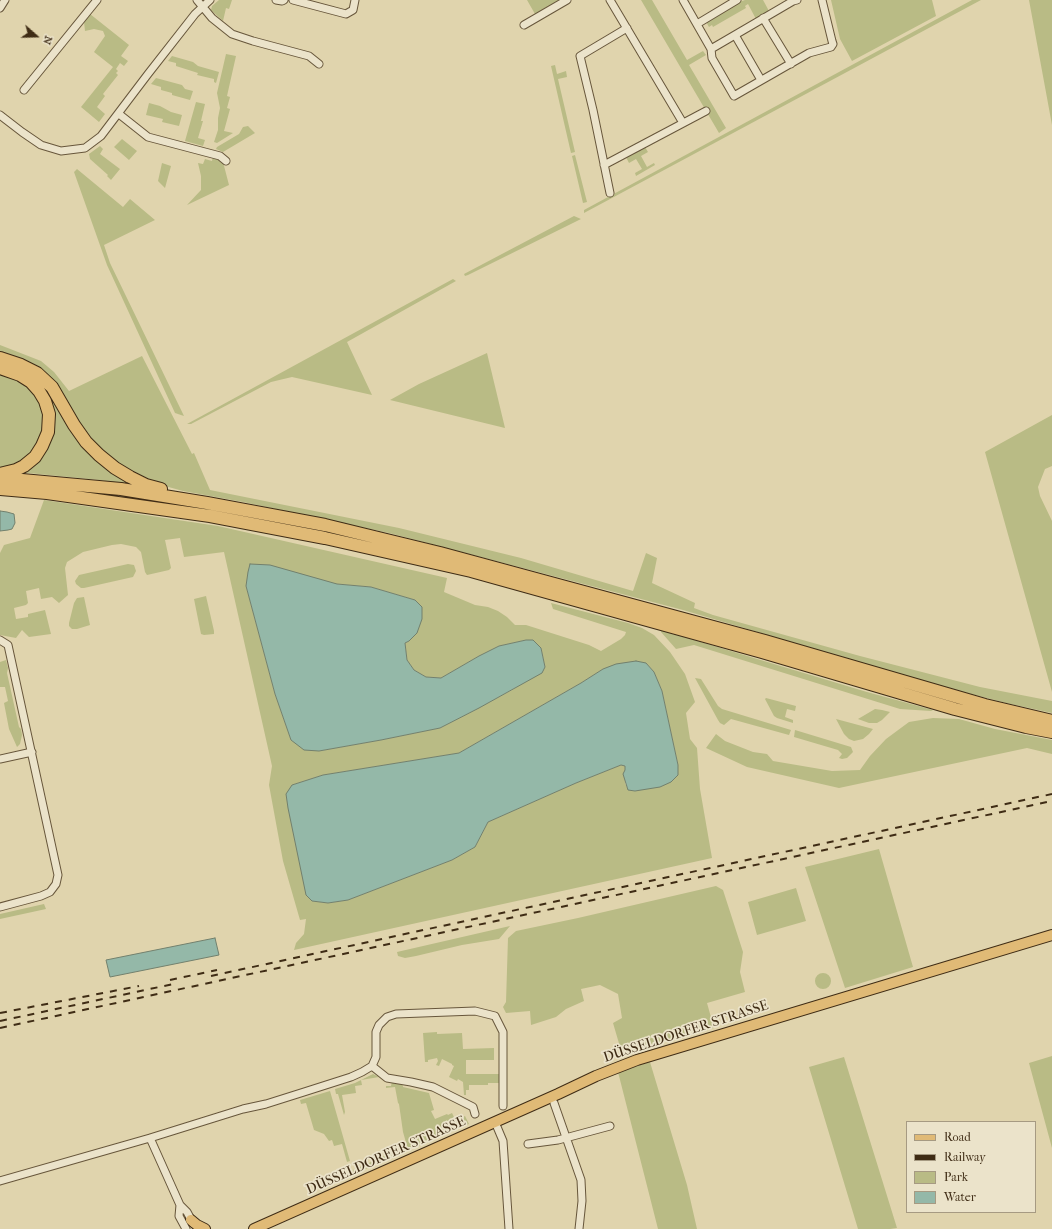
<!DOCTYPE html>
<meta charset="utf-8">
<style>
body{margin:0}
#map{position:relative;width:1052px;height:1229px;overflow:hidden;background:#e0d4ad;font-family:"IM FELL French Canon",serif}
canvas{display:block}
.legend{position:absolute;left:906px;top:1121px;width:130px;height:92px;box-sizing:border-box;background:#ebe3ca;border:1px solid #a69a82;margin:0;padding:5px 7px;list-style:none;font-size:12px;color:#3f2c15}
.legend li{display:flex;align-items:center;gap:8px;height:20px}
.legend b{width:20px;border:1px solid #a69a82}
.north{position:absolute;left:16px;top:16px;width:40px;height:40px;-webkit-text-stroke:3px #ebe3ca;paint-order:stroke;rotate:110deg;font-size:11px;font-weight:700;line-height:16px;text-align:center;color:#3f2c15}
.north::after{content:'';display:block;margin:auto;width:14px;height:18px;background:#3f2c15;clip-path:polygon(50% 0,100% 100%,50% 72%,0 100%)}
</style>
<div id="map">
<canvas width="1052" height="1229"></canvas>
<ul class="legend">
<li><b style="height:5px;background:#e0ba76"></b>Road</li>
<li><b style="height:5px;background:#3f2c15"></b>Railway</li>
<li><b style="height:11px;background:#b9bb85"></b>Park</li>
<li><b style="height:11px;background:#94b8a8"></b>Water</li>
</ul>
<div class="north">N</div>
</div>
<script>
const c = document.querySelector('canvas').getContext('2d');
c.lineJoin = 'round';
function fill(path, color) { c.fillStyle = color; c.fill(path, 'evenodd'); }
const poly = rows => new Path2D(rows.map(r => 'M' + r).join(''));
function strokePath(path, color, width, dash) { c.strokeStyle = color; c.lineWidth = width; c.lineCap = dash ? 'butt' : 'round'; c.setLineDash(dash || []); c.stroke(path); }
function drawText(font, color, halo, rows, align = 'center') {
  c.font = font + ' "IM FELL French Canon",serif'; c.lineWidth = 3.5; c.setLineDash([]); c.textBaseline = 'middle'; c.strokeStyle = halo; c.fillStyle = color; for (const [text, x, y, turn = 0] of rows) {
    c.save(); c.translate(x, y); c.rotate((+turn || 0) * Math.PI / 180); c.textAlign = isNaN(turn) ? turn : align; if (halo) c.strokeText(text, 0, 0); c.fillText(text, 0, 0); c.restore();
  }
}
const green = poly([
 [219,0,232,0,229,9,226,8,223,21,211,10,212,6],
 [527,0,559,0,535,14],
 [641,0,652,0,687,60,703,51,706,55,689,65,726,128,719,133],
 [740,0,742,1,745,0,763,0,769,11,756,19,748,4,745,6,746,8,713,27,712,25,709,27,705,20],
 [831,0,932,0,936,16,852,61,840,39],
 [972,0,981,0,584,213,584,210],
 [1029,0,1052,0,1052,125],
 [90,14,129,45,121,56,128,61,124,66,120,63,116,69,118,71,116,73,118,75,103,94,105,96,97,107,105,114,99,122,81,107,113,67,94,52,105,36,103,31,94,29,85,31,84,22],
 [226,54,236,56,227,96,230,97,227,108,230,109,224,131,233,133,217,143,214,142,218,130,218,118,220,108,217,93],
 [172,56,193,62,198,66,219,72,216,83,214,82,214,79,197,75,198,73,176,66,176,63,168,61],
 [555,65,557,74,566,71,567,77,558,79,575,152,571,153,551,66],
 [156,78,182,85,185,89,193,91,190,100,172,95,172,93,161,90,161,87,151,84],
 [196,102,205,104,201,121,203,121,198,138,205,140,203,146,185,141],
 [149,103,160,106,171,112,182,115,179,126,162,122,163,119,146,115],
 [248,126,255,133,223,152,216,149,217,147,239,134,243,127],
 [122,139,137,151,129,160,114,147],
 [100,146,103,149,100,154,120,169,111,180,107,176,108,175,90,159,89,154],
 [645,147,648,152,641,156,647,167,654,163,655,165,636,176,635,173,642,169,636,159,629,163,626,157],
 [575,155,587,202,583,203,572,156],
 [213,156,216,157,223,162,229,185,187,205,201,190,201,176,198,163,203,164,205,159,212,161],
 [162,163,171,166,165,188,158,181],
 [77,169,123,207,130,199,155,220,104,245,110,263,184,416,175,413,107,265,74,172],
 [574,216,581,219,468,275,465,276,464,274],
 [453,279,456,281,347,342,372,395,292,377,271,382,191,424,187,424],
 [0,345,41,361,54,372,69,391,142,356,192,454,194,453,210,490,399,528,521,558,633,591,646,553,657,558,652,583,695,603,694,608,713,615,860,656,980,687,1052,701,1052,713,1006,703,944,687,683,610,389,533,243,502,183,491,154,483,136,474,118,463,102,450,21,359,0,352],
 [487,353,505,428,390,400,419,384],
 [0,364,42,382,77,435,145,487,99,480,18,472,39,458,48,398],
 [0,372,22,381,31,387,46,415,39,447,17,465,0,469],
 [1052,415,1052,466,1045,469,1038,487,1040,496,1052,521,1052,692,985,452],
 [44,500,218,526,447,578,444,592,475,605,488,607,498,611,507,617,515,625,526,625,589,645,601,651,621,639,625,635,626,632,553,609,551,603,628,623,642,628,654,635,670,652,685,674,695,702,686,713,690,739,697,748,700,789,712,858,294,950,296,943,304,934,306,919,300,920,283,861,269,785,272,766,224,552,184,557,180,538,165,540,171,568,169,570,147,575,145,572,141,552,136,547,121,544,112,545,83,552,67,562,65,568,68,595,59,603,52,597,41,599,39,588,26,591,28,603,26,605,14,608,16,619,28,617,28,614,45,610,51,634,29,637,22,630,16,638,0,635,0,553,4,545,30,538],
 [337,584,371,587,415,600,409,641,405,643,407,660,414,670,426,677,441,678,479,656,499,646,526,640,541,648,545,667,512,690,440,728,381,740,319,751,291,740,275,694,246,586],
 [646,663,654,672,662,691,678,765,678,775,635,791,628,789,625,783,625,766,621,765,576,783,488,822,475,847,452,860,348,900,328,903,312,901,292,785,323,775,459,753,581,683,603,669],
 [128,564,134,565,136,571,133,577,84,588,81,588,76,584,75,581,79,575],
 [206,596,214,631,214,634,204,635,201,634,194,599],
 [84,597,90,625,77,629,72,629,69,626,69,623,74,603,77,598],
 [661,630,867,692,933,710,931,711,900,709,694,645,676,649,661,632],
 [6,660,8,668,7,673,19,727,21,729,22,735,20,744,17,747,9,729,4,703,8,701,5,687,0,687,0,662],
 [695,678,701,679,718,706,722,709,791,730,789,735,731,719,724,725,720,723,718,720],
 [766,698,796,706,795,711,787,709,785,717,793,720,793,723,777,718,774,716,765,699],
 [875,709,882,710,890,712,882,720,877,723,869,723,858,719],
 [933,718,959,719,995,729,1052,740,1052,754,1027,748,839,788,747,767,706,748,716,734,725,741,753,752,767,754,773,761,832,771,860,770,870,756,886,739,909,722],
 [836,719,851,723,873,729,869,734,863,739,854,741,849,739,844,734],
 [795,730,851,747,853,752,847,758,842,759,839,758,842,754,838,750,794,737],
 [879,849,913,967,845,988,805,867],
 [716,886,723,890,743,952,740,972,745,992,707,1003,714,1028,640,1048,623,1057,613,1023,622,1018,618,994,600,985,581,989,584,1001,566,1009,556,1017,531,1025,530,1011,506,1013,503,1007,506,1002,508,938,516,931,578,918],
 [796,888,806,921,757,935,748,902],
 [44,904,46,909,0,919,0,914],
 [510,926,499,939,462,945,416,956,405,958,398,956,397,952],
 '815 981a8 8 0 1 1 16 0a8 8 0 1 1-16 0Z',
 [437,1032,437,1034,462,1033,463,1049,494,1048,494,1060,466,1060,466,1074,500,1074,500,1083,488,1083,488,1085,469,1085,469,1090,466,1090,466,1095,464,1095,463,1082,458,1079,457,1081,449,1077,454,1066,452,1065,452,1064,442,1059,439,1066,436,1065,438,1061,437,1058,428,1060,428,1062,425,1062,423,1033],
 [1052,1056,1052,1148,1029,1063],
 [844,1057,897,1228,890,1229,858,1229,809,1067],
 [650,1062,687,1185,697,1229,658,1229,618,1072],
 [373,1074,379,1077,361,1080,362,1085,355,1086,356,1093,342,1095,345,1112,344,1115,338,1094,336,1094,335,1089,355,1083],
 [392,1081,402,1082,403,1087,429,1093,434,1110,431,1111,435,1119,447,1114,448,1115,452,1113,456,1121,465,1116,469,1124,354,1174,353,1170,407,1146,403,1132,399,1104,398,1103,395,1087,386,1088,386,1086,391,1086],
 [330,1091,350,1161,347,1162,342,1144,334,1146,332,1140,329,1141,324,1134,314,1130,306,1103,301,1104,300,1100]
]);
const water = poly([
 [0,511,7,512,14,514,15,523,12,529,8,530,0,531,0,511],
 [250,564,270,565,337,584,371,587,415,600,422,607,422,619,417,633,409,641,405,643,407,660,414,670,426,677,441,678,479,656,499,646,526,640,533,640,541,648,545,667,542,673,479,708,440,728,381,740,319,751,304,750,291,740,275,694,246,586,248,572,250,564],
 [636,661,646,663,654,672,662,691,678,765,678,775,671,782,660,787,635,791,628,790,623,774,625,770,625,766,621,765,576,783,488,822,475,847,452,860,348,900,328,903,312,901,306,895,288,808,286,794,292,785,323,775,459,753,581,683,603,669,616,664,636,661],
 [215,938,219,955,110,977,106,960,215,938]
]);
const minor = poly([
 [197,0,212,18,232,34,253,41,309,56,319,64],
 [276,0,282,1,284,0],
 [293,0,346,14,353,10,355,0],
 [610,0,683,123],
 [683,0,711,49,712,58,734,96,809,53,831,47,833,44,832,41,822,0],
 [0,8,5,0],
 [763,18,791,64],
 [697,24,737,0],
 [524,25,567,0],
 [735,35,761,80],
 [711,49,793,1,797,0],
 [24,90,97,0],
 [119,114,148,137,220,156,226,161],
 [0,115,22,132,41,145,61,151,85,148,101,136,148,74,195,14,210,0],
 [604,165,706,111],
 [610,193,593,110,580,56,627,28],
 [0,640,8,645,58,875,56,884,50,892,41,896,0,907],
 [0,759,32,752],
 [372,1066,387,1078,411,1082,433,1087,473,1107,475,1114],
 [554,1103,581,1180,582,1201,579,1229],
 [495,1122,503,1141,509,1229],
 [150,1138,243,1109,266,1104,304,1092,351,1077,362,1072,372,1066,376,1057,376,1032,379,1025,387,1017,396,1014,475,1011,495,1016,503,1032,503,1106],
 [528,1144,558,1140,610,1126],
 [0,1181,150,1138,180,1205,187,1212,193,1223],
 [180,1205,179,1216,186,1229]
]);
const primary = poly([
 [191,1220,197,1225,205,1229],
 [254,1229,558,1094,596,1076,637,1060,1052,935]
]);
const motorway = poly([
 [0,358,21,365,37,373,52,387,74,425,86,442,99,455,115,468,130,477,146,485,161,489],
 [0,368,20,375,31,382,39,391,45,401,49,414,48,432,42,446,35,457,24,466,16,470,0,474],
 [0,478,121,489,207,503,325,525,440,553,765,641,985,705,1052,721],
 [0,489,47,493,210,516,325,538,471,571,762,652,955,709,1026,727,1052,732]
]);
const rail = poly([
 [211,976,1052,794],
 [170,980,217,970],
 [0,1013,139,986],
 [0,1021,178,983],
 [0,1028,1052,801]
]);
const streetNames = [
 ["DÜSSELDORFER STRASSE",686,1032,-18],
 ["DÜSSELDORFER STRASSE",386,1156,-24]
];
fill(green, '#b9bb85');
fill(water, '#94b8a8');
strokePath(water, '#72806d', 1);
strokePath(minor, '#67563b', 9);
strokePath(primary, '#3f2c15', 12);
strokePath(motorway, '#3f2c15', 14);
strokePath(minor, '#ebe3ca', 7);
strokePath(primary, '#e0ba76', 10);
strokePath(motorway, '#e0ba76', 12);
strokePath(rail, '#3f2c15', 2, [7, 7]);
drawText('14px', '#3f2c15', '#ebe3ca', streetNames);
</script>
